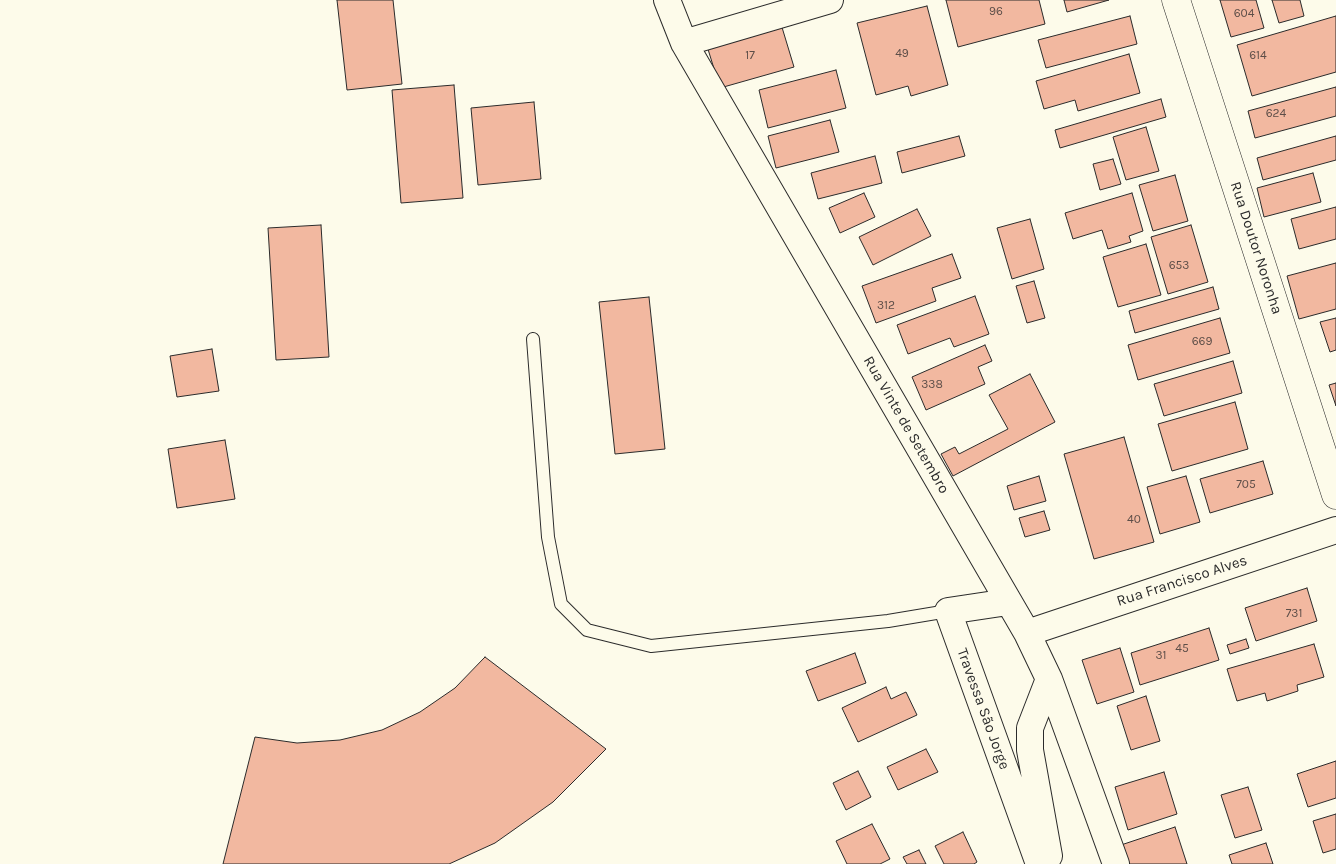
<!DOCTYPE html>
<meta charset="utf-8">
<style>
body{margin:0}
canvas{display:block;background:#fdfbea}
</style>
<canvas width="1336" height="864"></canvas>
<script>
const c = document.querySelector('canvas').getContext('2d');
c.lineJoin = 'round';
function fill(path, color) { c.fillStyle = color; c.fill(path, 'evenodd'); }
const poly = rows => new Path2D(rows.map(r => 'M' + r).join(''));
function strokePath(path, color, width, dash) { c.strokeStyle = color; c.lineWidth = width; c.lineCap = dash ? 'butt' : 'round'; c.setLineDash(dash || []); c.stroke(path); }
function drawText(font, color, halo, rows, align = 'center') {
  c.font = font + ' Karla,sans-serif'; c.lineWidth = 4; c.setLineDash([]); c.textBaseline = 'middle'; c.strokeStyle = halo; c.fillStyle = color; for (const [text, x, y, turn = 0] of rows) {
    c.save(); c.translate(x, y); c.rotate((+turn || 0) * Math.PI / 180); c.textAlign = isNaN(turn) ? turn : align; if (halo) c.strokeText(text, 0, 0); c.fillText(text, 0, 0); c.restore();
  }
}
const building = poly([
 [337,0,393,0,402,84,347,90,337,0],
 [946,0,1039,0,1045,24,958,47,946,0],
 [1064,0,1109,0,1067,12,1064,0],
 [1220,0,1256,0,1264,28,1231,37,1220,0],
 [1272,0,1300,0,1304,16,1279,23,1272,0],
 [927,6,948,85,911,96,908,86,876,95,857,23,927,6],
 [1130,16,1137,44,1046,68,1038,40,1130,16],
 [1336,16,1336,72,1252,96,1237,45,1336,16],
 [781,24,794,67,720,88,707,46,781,24],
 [1129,54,1140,93,1078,111,1075,100,1044,109,1036,81,1129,54],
 [836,70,846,108,768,128,759,90,836,70],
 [454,85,463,198,401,203,392,90,454,85],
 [1336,87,1336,116,1255,138,1248,111,1336,87],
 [1161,99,1166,117,1060,148,1055,130,1161,99],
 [534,102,541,179,478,185,471,108,534,102],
 [830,120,839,152,776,168,768,136,830,120],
 [1146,127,1159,171,1126,180,1113,137,1146,127],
 [959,136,965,156,902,173,897,152,959,136],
 [1336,136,1336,160,1263,180,1257,158,1336,136],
 [875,156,882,183,818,199,811,173,875,156],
 [1113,159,1121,184,1100,190,1093,164,1113,159],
 [1313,173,1321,202,1264,217,1257,188,1313,173],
 [1175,175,1188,221,1153,231,1139,185,1175,175],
 [864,193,875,217,840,233,829,208,864,193],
 [1132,193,1143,231,1129,236,1131,242,1108,249,1102,230,1073,239,1065,213,1132,193],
 [1336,207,1336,239,1299,249,1291,219,1336,207],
 [917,209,931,236,873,265,859,237,917,209],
 [1030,219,1044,269,1012,279,997,228,1030,219],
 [321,225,329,357,276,360,268,228,321,225],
 [1191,225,1208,282,1168,294,1151,237,1191,225],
 [1146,244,1161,295,1118,307,1103,257,1146,244],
 [952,254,961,278,932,288,936,301,876,323,862,286,952,254],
 [1336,263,1336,309,1299,319,1287,276,1336,263],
 [1034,281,1045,318,1027,323,1016,286,1034,281],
 [1213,287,1219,309,1135,333,1129,311,1213,287],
 [975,296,989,334,954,347,950,338,908,354,897,325,975,296],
 [649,297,665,449,615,454,599,302,649,297],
 [1220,318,1230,353,1138,380,1128,345,1220,318],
 [1336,318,1336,350,1330,352,1320,322,1336,318],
 [985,345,992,361,978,367,985,384,926,410,912,377,985,345],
 [212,349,219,391,177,397,170,356,212,349],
 [1233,361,1242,393,1164,416,1154,384,1233,361],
 [1030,374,1055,422,953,476,941,454,955,447,959,454,1008,429,989,395,1030,374],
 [1336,383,1336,406,1329,385,1336,383],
 [1235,402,1248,449,1172,471,1158,424,1235,402],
 [1124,437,1154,542,1094,559,1064,454,1124,437],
 [225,440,235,499,177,508,168,449,225,440],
 [1263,461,1273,494,1210,513,1200,479,1263,461],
 [1039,476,1046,501,1014,510,1007,486,1039,476],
 [1186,476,1200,522,1160,534,1147,487,1186,476],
 [1044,511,1050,530,1025,537,1019,518,1044,511],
 [1307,588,1317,621,1256,641,1245,608,1307,588],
 [1209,628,1219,660,1140,685,1131,653,1209,628],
 [1246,639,1249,648,1230,654,1227,645,1246,639],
 [1314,644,1324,677,1297,685,1298,691,1267,701,1265,693,1237,701,1227,669,1314,644],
 [1120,648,1134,692,1097,704,1082,660,1120,648],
 [855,653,866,683,818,701,806,671,855,653],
 [485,657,606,749,553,802,495,843,449,864,223,864,255,737,297,743,340,740,382,730,420,712,455,688,485,657],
 [886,687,891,699,906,692,917,715,858,742,842,708,886,687],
 [1146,696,1160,741,1131,750,1117,706,1146,696],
 [926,749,938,772,898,790,887,767,926,749],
 [1336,761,1336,798,1308,807,1297,774,1336,761],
 [858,771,871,797,846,810,833,783,858,771],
 [1164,772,1177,814,1128,830,1115,787,1164,772],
 [1248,787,1262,830,1235,838,1221,795,1248,787],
 [1336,814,1336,849,1323,853,1313,821,1336,814],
 [872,824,890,859,880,864,847,864,836,841,872,824],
 [1175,827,1187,864,1124,864,1118,846,1175,827],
 [963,832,977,862,974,864,944,864,935,846,963,832],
 [1266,843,1273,864,1232,864,1229,855,1266,843],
 [919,850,926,864,907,864,903,857,919,850]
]);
const lane = poly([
 [533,339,548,537,561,604,587,630,651,646,888,621,948,611]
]);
const street = poly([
 [667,0,684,43,1027,633,1049,679,1116,864],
 [684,43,830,0],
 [1008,602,948,611,1039,864],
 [1027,633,1336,530],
 [1049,679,1030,728,1030,750,1049,856]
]);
const secondary = poly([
 [1176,0,1336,495]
]);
const numberNames = [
 ["96",996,12],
 ["604",1244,14],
 ["49",902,54],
 ["17",750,56],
 ["614",1258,56],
 ["624",1276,114],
 ["653",1179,266],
 ["312",886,306],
 ["669",1202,342],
 ["338",932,385],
 ["705",1246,485],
 ["40",1134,520],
 ["731",1294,614],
 ["45",1182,649],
 ["31",1161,656]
];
const streetNames = [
 ["Rua Doutor Noronha",1256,248,72],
 ["Rua Vinte de Setembro",906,425,60],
 ["Rua Francisco Alves",1182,581,-18],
 ["Travessa São Jorge",983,709,70]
];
fill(building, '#f2b8a0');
strokePath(building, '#2b2b2b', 1);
strokePath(lane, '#2b2b2b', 14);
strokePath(street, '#2b2b2b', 28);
strokePath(secondary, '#2b2b2b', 29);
strokePath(lane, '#fdfbea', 12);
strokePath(street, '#fdfbea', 26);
strokePath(secondary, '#fdfbea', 28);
drawText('12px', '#5d4e48', null, numberNames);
drawText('15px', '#2b2b2b', '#fdfbea', streetNames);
</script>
